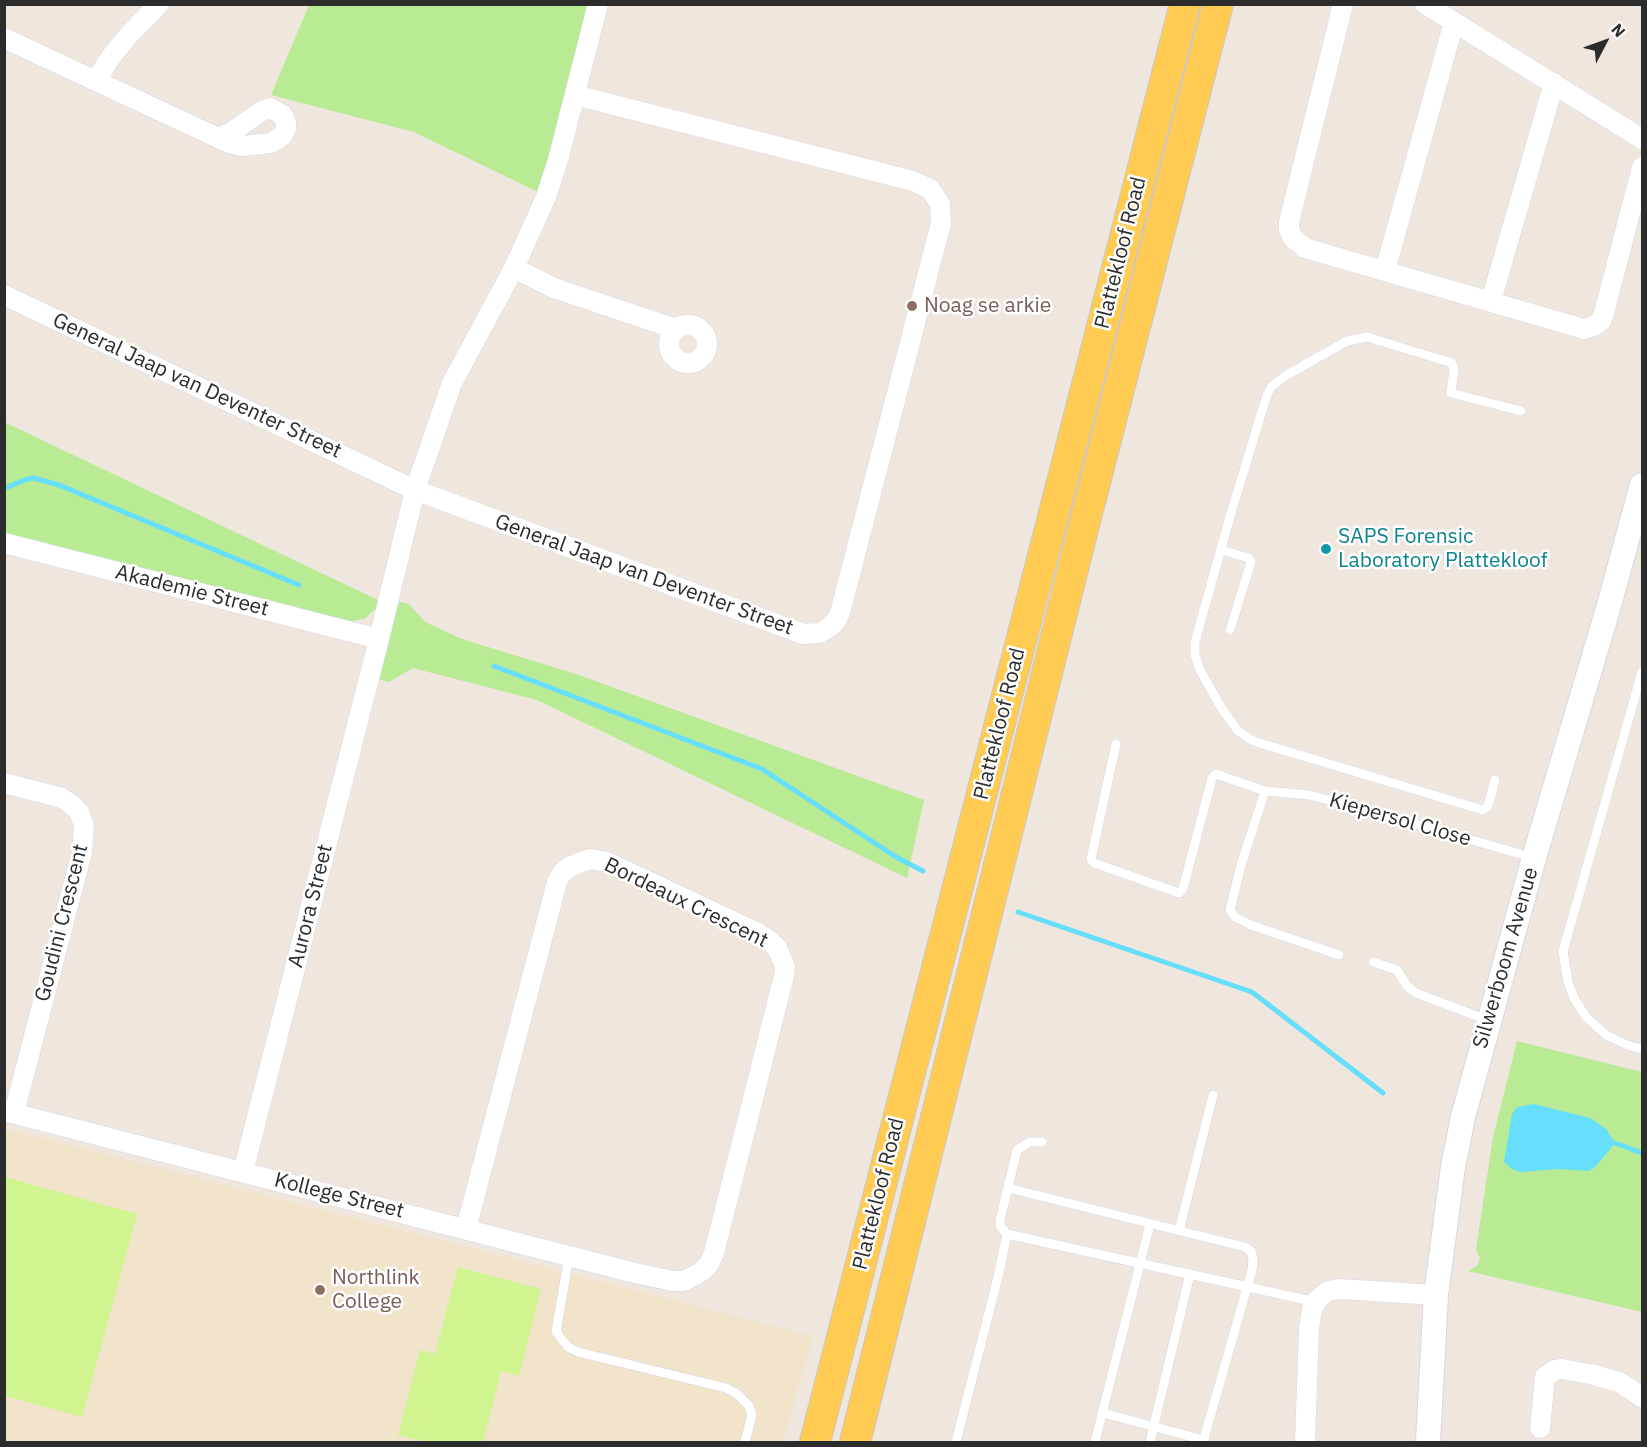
<!DOCTYPE html>
<style>
body{margin:0}
#map{position:relative;width:1647px;height:1447px;overflow:hidden;background:#efe6dd;font-family:"IBM Plex Sans",sans-serif}
canvas{display:block}
.frame{position:absolute;inset:0;border:6px solid #2c2c2c;pointer-events:none}
.north{position:absolute;left:1575px;top:12px;width:60px;height:60px;-webkit-text-stroke:4px #fff;paint-order:stroke;rotate:49deg;font-size:16px;font-weight:700;line-height:24px;text-align:center;color:#2c2c2c}
.north::after{content:'';display:block;margin:auto;width:21px;height:27px;background:#2c2c2c;clip-path:polygon(50% 0,100% 100%,50% 72%,0 100%)}
</style>
<div id="map">
<canvas width="1647" height="1447"></canvas>
<div class="frame"></div>
<div class="north">N</div>
</div>
<script>
const c = document.querySelector('canvas').getContext('2d');
c.lineJoin = 'round';
function fill(path, color) { c.fillStyle = color; c.fill(path, 'evenodd'); }
const poly = rows => new Path2D(rows.map(r => 'M' + r).join(''));
function strokePath(path, color, width, dash) { c.strokeStyle = color; c.lineWidth = width; c.lineCap = dash ? 'butt' : 'round'; c.setLineDash(dash || []); c.stroke(path); }
function drawText(font, color, halo, rows, align = 'center') {
  c.font = font + ' "IBM Plex Sans",sans-serif'; c.lineWidth = 5; c.setLineDash([]); c.textBaseline = 'middle'; c.strokeStyle = halo; c.fillStyle = color; for (const [text, x, y, turn = 0] of rows) {
    c.save(); c.translate(x, y); c.rotate((+turn || 0) * Math.PI / 180); c.textAlign = isNaN(turn) ? turn : align; if (halo) c.strokeText(text, 0, 0); c.fillText(text, 0, 0); c.restore();
  }
}
const education = poly([
 [4,1128,813,1336,783,1442,5,1442]
]);
const green = poly([
 [309,5,589,5,549,157,538,192,414,132,271,95],
 [4,422,380,601,379,606,364,619,351,621,345,620,5,533],
 [399,602,409,604,425,622,462,639,576,674,924,800,907,878,537,700,413,668,389,682,379,679],
 [1517,1041,1642,1072,1642,1312,1468,1271,1478,1265,1480,1258,1476,1250,1493,1137]
]);
const pitch = poly([
 [5,1177,137,1214,82,1417,5,1396],
 [458,1267,541,1289,519,1376,501,1371,483,1442,427,1442,398,1435,420,1350,435,1354]
]);
const water = poly([
 [1534,1104,1590,1118,1606,1129,1615,1143,1597,1165,1589,1171,1558,1169,1520,1172,1512,1169,1504,1162,1512,1114,1517,1107]
]);
const stream = poly([
 [8,487,27,479,34,478,59,485,299,585],
 [494,666,762,769,896,857,923,871],
 [1018,912,1252,992,1383,1093],
 [1615,1143,1642,1153]
]);
const service = poly([
 [1221,550,1249,558,1251,562,1230,630],
 [1642,672,1563,951,1568,982,1574,998,1586,1017,1606,1035,1627,1045,1642,1049],
 [1116,744,1091,859,1094,863,1179,893,1183,889,1212,778,1216,774,1265,791,1309,795,1368,810,1534,858],
 [1495,780,1488,806,1483,810,1253,741,1238,731,1222,709,1200,670,1195,655,1195,642,1231,513,1266,398,1271,387,1285,376,1347,341,1367,337,1452,363,1454,369,1451,393,1521,411],
 [1265,791,1241,865,1230,910,1235,917,1251,925,1339,955],
 [1373,962,1397,970,1407,986,1416,993,1487,1020],
 [1042,1142,1029,1142,1017,1150,1000,1220,1000,1226,1007,1234,1316,1302],
 [1008,1188,1245,1247,1251,1251,1253,1259,1252,1270,1203,1442],
 [1179,1231,1213,1095],
 [569,1256,556,1332,568,1347,578,1352,726,1388,737,1394,749,1406,752,1415,745,1442],
 [1103,1413,1204,1440],
 [956,1442,998,1277,1007,1234],
 [1095,1442,1150,1224],
 [1150,1442,1190,1274]
]);
const minor = poly([
 [1343,4,1289,222,1289,229,1292,237,1305,248,1584,329,1594,326,1601,321,1604,313,1642,167],
 [1425,4,1642,139],
 [4,38,229,143,242,146,271,143,282,136,286,129,286,123,283,115,270,108,262,111,230,133,218,138],
 [96,81,110,58,127,37,159,4],
 [514,268,554,288,676,329],
 [1385,271,1454,22],
 [4,295,415,490,803,634,819,633,827,629,836,621,840,613,941,223,940,204,930,189,913,181,575,95],
 [1491,301,1554,83],
 '669 344a19 19 0 1 1 38 0a19 19 0 1 1-38 0Z',
 [4,543,379,639],
 [4,783,62,798,71,804,79,812,84,825,82,852,14,1113],
 [4,1111,635,1273,673,1281,684,1281,701,1272,709,1264,714,1253,784,976,785,966,777,948,769,940,756,932,607,862,590,859,571,866,562,873,557,882,466,1229],
 [243,1172,379,639,415,490,452,383,514,268,546,197,558,160,598,4],
 [1540,1428,1545,1377,1555,1370,1562,1369,1590,1374,1619,1382,1642,1397],
 [1305,1442,1309,1328,1312,1309,1318,1299,1328,1291,1340,1289,1436,1295]
]);
const tertiary = poly([
 [1428,1442,1436,1295,1453,1167,1463,1117,1534,858,1608,609,1642,485]
]);
const primary = poly([
 [815,1442,1185,4],
 [855,1442,1082,533,1218,4]
]);
const markers = [
 [912,306,6,"#8d6e63"],
 [1326,549,6,"#0f9aa8"],
 [320,1290,6,"#8d6e63"]
];
const streetNames = [
 ["Plattekloof Road",1121,253,-76],
 ["General Jaap van Deventer Street",197,386,25],
 ["General Jaap van Deventer Street",644,575,20],
 ["Akademie Street",192,591,14],
 ["Plattekloof Road",1000,724,-76],
 ["Kiepersol Close",1400,820,16],
 ["Bordeaux Crescent",686,903,26],
 ["Aurora Street",311,906,-76],
 ["Goudini Crescent",62,923,-76],
 ["Silwerboom Avenue",1506,958,-74],
 ["Plattekloof Road",879,1194,-76],
 ["Kollege Street",339,1196,14]
];
const educationNames = [
 ["Noag se arkie",924,306],
 ["Northlink",332,1278],
 ["College",332,1302]
];
const cultureNames = [
 ["SAPS Forensic",1338,537],
 ["Laboratory Plattekloof",1338,561]
];
fill(education, '#f2e3cb');
fill(green, '#b8eb94');
fill(pitch, '#d0f48f');
fill(water, '#66defc');
strokePath(stream, '#66defc', 5);
strokePath(service, '#d2d8e6', 10);
strokePath(minor, '#d2d8e6', 21);
strokePath(tertiary, '#d2d8e6', 26);
strokePath(primary, '#c8c8c8', 32);
strokePath(service, '#fff', 9);
strokePath(minor, '#fff', 20);
strokePath(tertiary, '#fff', 24);
strokePath(primary, '#ffcb53', 30);
for (const [x, y, r, color] of markers) { const dot = new Path2D(); dot.arc(x, y, r, 0, 2 * Math.PI); c.fillStyle = color; c.fill(dot); strokePath(dot, '#fff', 2); }
drawText('21px', '#2c2c2c', '#fff', streetNames);
drawText('21px', '#785e54', '#fff', educationNames, 'left');
drawText('21px', '#0d838f', '#fff', cultureNames, 'left');
</script>
